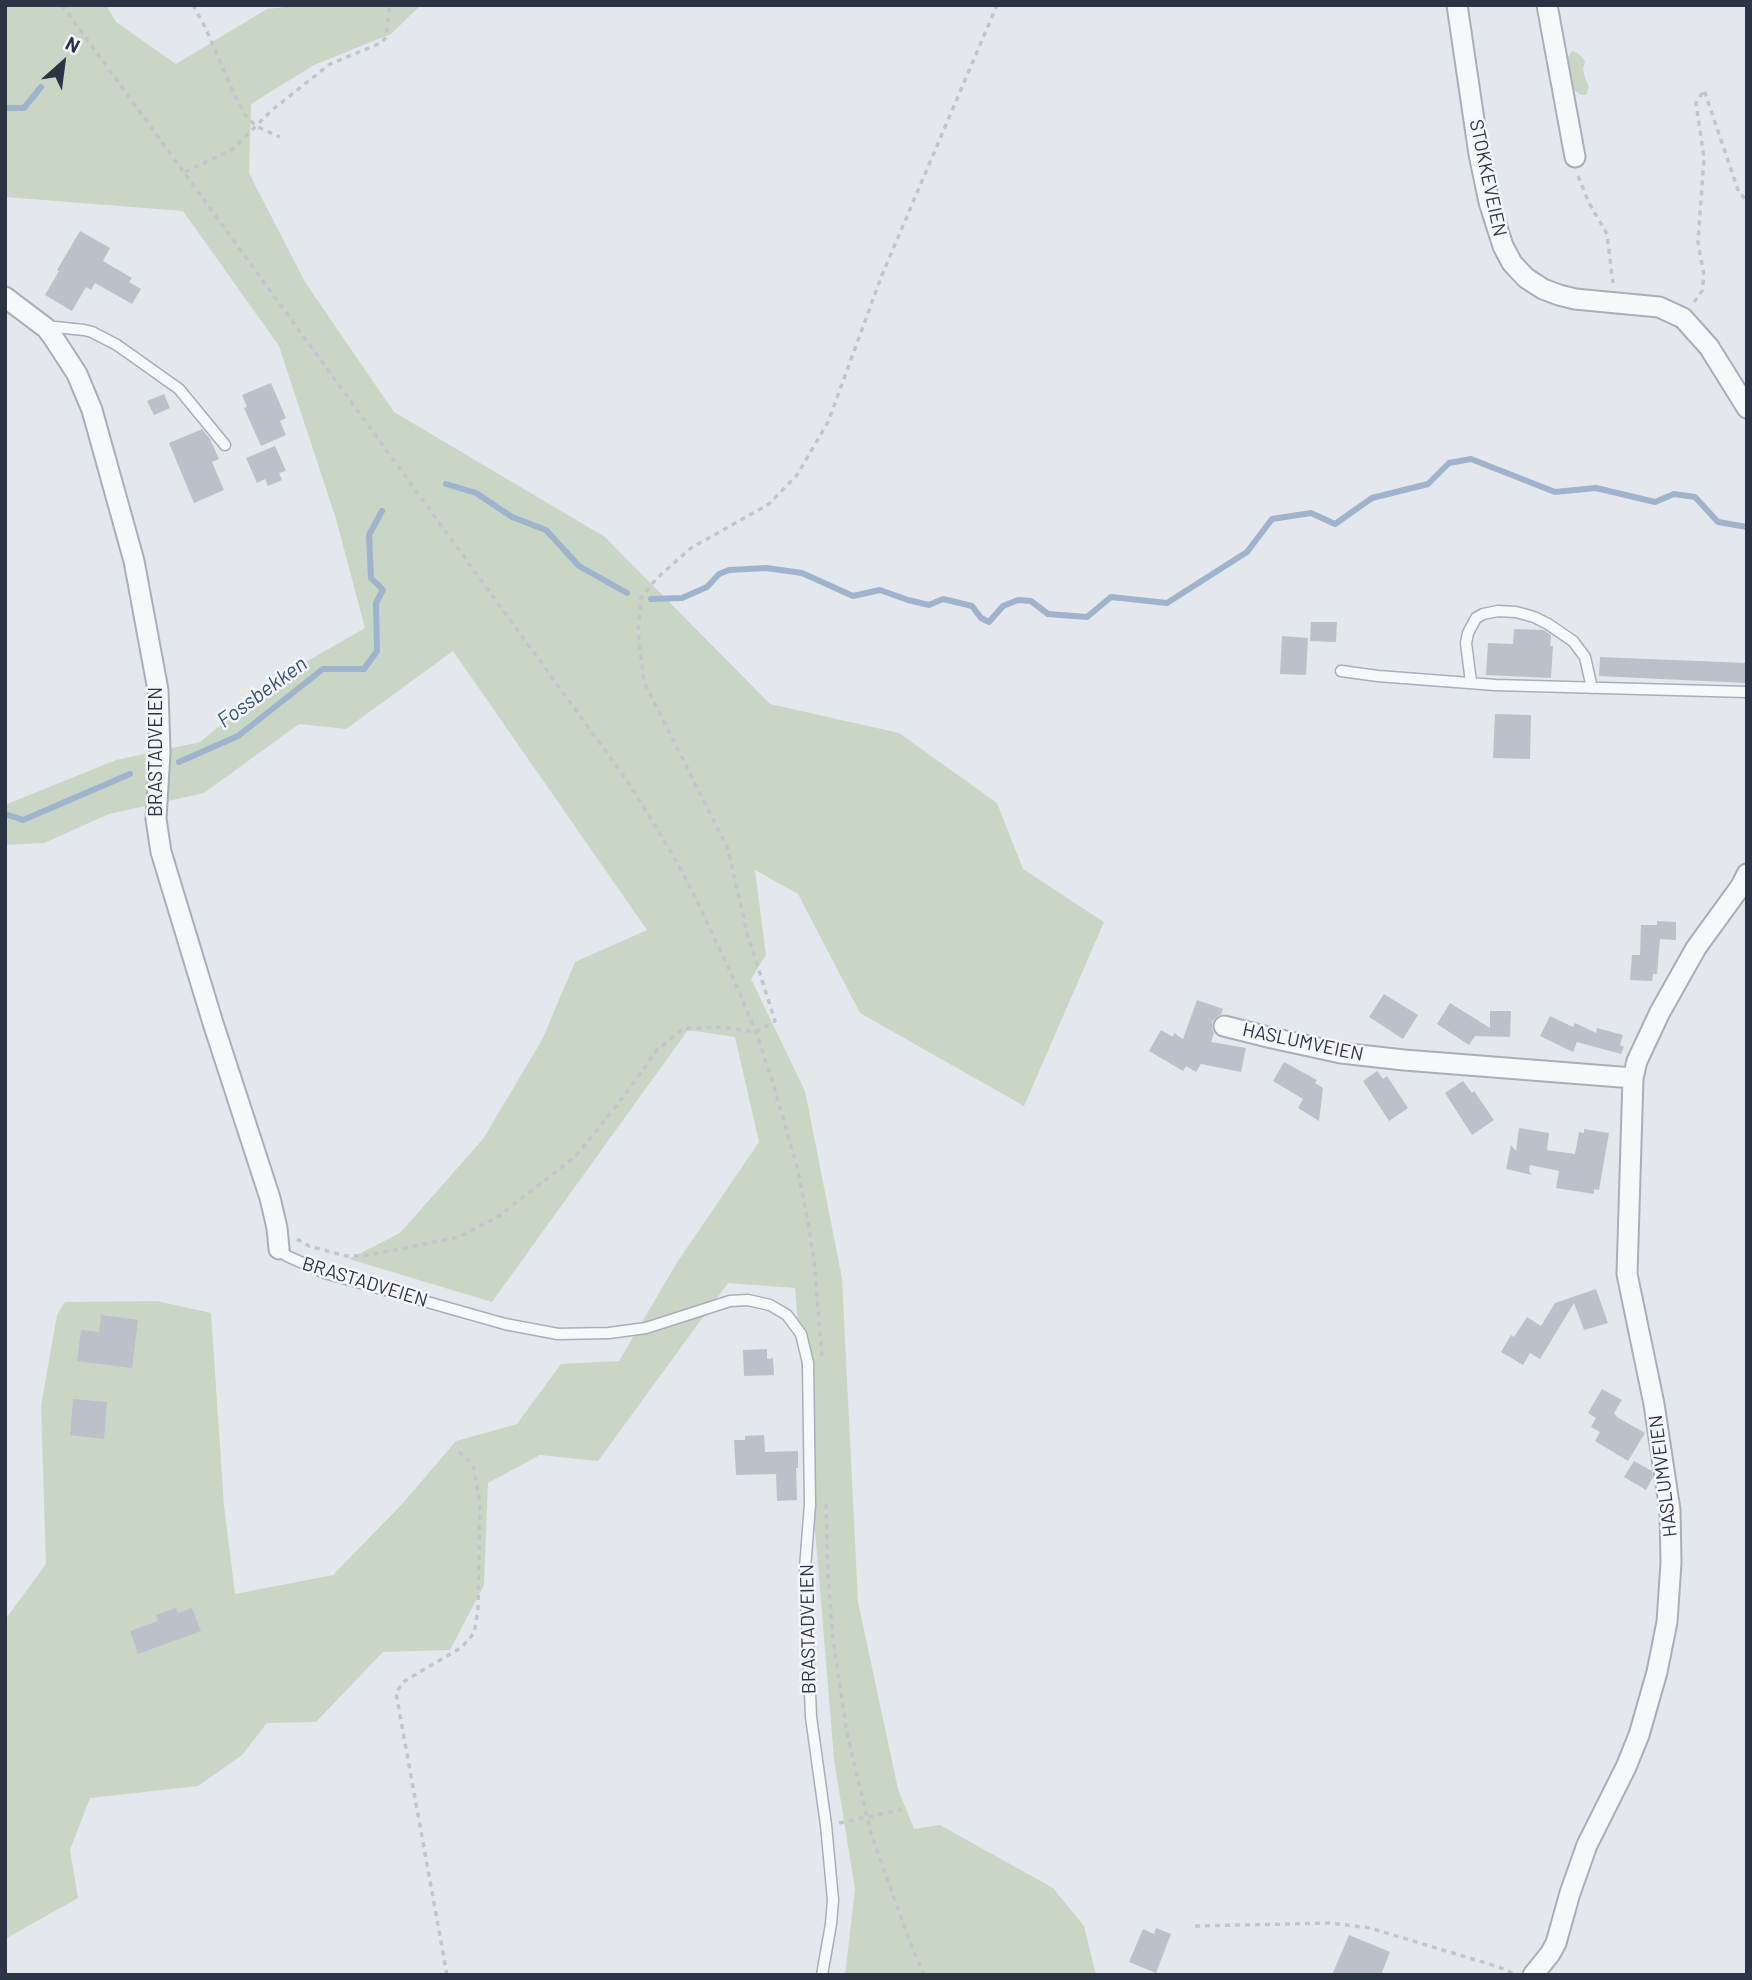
<!DOCTYPE html>
<style>
body{margin:0}
#map{position:relative;width:1752px;height:1980px;overflow:hidden;background:#e4e7ec;font-family:Barlow,sans-serif}
canvas{display:block}
.frame{position:absolute;inset:0;border:7px solid #2b3445;pointer-events:none}
.north{position:absolute;left:28px;top:28px;width:70px;height:70px;-webkit-text-stroke:5px #f4f6f9;paint-order:stroke;rotate:28deg;font-size:19px;font-weight:700;line-height:28px;text-align:center;color:#2b3445}
.north::after{content:'';display:block;margin:auto;width:24px;height:32px;background:#2b3445;clip-path:polygon(50% 0,100% 100%,50% 72%,0 100%)}
</style>
<div id="map">
<canvas width="1752" height="1980"></canvas>
<div class="frame"></div>
<div class="north">N</div>
</div>
<script>
const c = document.querySelector('canvas').getContext('2d');
c.lineJoin = 'round';
function fill(path, color) { c.fillStyle = color; c.fill(path, 'evenodd'); }
const poly = rows => new Path2D(rows.map(r => 'M' + r).join(''));
function strokePath(path, color, width, dash) { c.strokeStyle = color; c.lineWidth = width; c.lineCap = dash ? 'butt' : 'round'; c.setLineDash(dash || []); c.stroke(path); }
function drawText(font, color, halo, rows, align = 'center') {
  c.font = font + ' Barlow,sans-serif'; c.lineWidth = 5; c.setLineDash([]); c.textBaseline = 'middle'; c.strokeStyle = halo; c.fillStyle = color; for (const [text, x, y, turn = 0] of rows) {
    c.save(); c.translate(x, y); c.rotate((+turn || 0) * Math.PI / 180); c.textAlign = isNaN(turn) ? turn : align; if (halo) c.strokeText(text, 0, 0); c.fillText(text, 0, 0); c.restore();
  }
}
const green = poly([
 [5,5,106,5,116,22,176,64,267,9,304,5,421,5,391,34,314,65,251,104,249,173,305,282,394,412,605,537,770,704,899,733,997,803,1023,869,1104,922,1024,1106,860,1013,798,894,755,870,766,955,751,979,805,1091,842,1278,858,1602,898,1789,914,1829,940,1825,1053,1888,1084,1926,1096,1975,845,1975,855,1889,834,1759,795,1288,728,1283,598,1461,540,1455,488,1483,484,1585,450,1650,383,1652,316,1722,267,1723,242,1755,198,1786,90,1798,70,1850,78,1898,5,1939,5,1620,46,1564,41,1406,57,1315,65,1302,157,1301,211,1313,224,1506,235,1594,333,1575,403,1503,456,1441,517,1424,561,1364,619,1361,678,1261,759,1142,735,1037,688,1030,492,1302,349,1259,400,1233,483,1139,542,1040,575,962,647,930,453,651,346,729,299,724,204,793,109,814,44,843,5,845,5,803,7,804,116,760,200,742,278,678,365,628,336,519,279,346,183,211,5,197],
 [1572,51,1578,53,1585,61,1583,69,1586,81,1589,87,1586,95,1581,95,1575,91,1572,86,1567,85,1563,65]
]);
const stream = poly([
 [5,108,24,108,41,87],
 [446,484,476,493,512,517,546,530,579,566,627,593],
 [651,599,682,598,707,587,719,574,729,570,766,568,802,573,853,596,880,590,908,600,929,605,943,599,972,606,981,618,989,622,1003,606,1018,600,1031,601,1048,614,1087,617,1111,597,1167,603,1247,552,1272,519,1311,513,1335,524,1372,498,1428,484,1449,463,1471,459,1555,492,1596,488,1655,502,1674,494,1695,497,1718,522,1747,527],
 [179,762,238,736,323,669,364,669,377,651,376,603,383,590,371,578,369,535,382,511],
 [5,814,23,820,130,774]
]);
const building = poly([
 [80,231,110,248,103,261,132,278,129,282,141,289,132,304,95,283,91,290,86,287,72,311,45,295,59,271,57,270],
 [271,383,286,418,280,421,286,435,261,446,244,408,247,407,242,395],
 [164,394,170,408,154,415,147,401],
 [202,429,210,439,219,459,212,462,224,490,194,503,169,443],
 [275,446,286,471,279,473,282,480,268,486,265,479,257,483,246,458],
 [1311,622,1337,622,1336,642,1310,641],
 [1514,629,1543,630,1551,635,1550,646,1553,646,1551,678,1486,675,1488,643,1513,644],
 [1282,636,1308,638,1306,675,1280,674],
 [1600,657,1746,663,1745,683,1599,676],
 [1495,714,1531,715,1530,759,1493,758],
 [1657,921,1676,922,1676,940,1660,939,1657,974,1653,974,1652,981,1630,980,1632,955,1640,955,1641,925,1657,925],
 [1384,994,1418,1015,1403,1039,1369,1017],
 [1197,1000,1223,1009,1221,1014,1216,1017,1212,1022,1212,1029,1214,1033,1211,1042,1246,1048,1241,1072,1201,1064,1196,1072,1186,1066,1183,1071,1149,1051,1161,1030,1173,1037,1174,1033,1183,1039],
 [1450,1003,1490,1028,1490,1011,1511,1011,1510,1037,1475,1036,1469,1045,1437,1024],
 [1550,1016,1573,1027,1575,1023,1596,1033,1597,1028,1623,1035,1620,1045,1624,1047,1621,1054,1577,1042,1573,1052,1540,1036],
 [1284,1062,1317,1080,1315,1083,1323,1088,1319,1121,1298,1108,1303,1099,1273,1081],
 [1377,1071,1383,1079,1387,1076,1408,1108,1389,1121,1363,1081],
 [1463,1081,1472,1093,1474,1091,1494,1120,1472,1135,1445,1093],
 [1519,1128,1549,1133,1547,1150,1575,1154,1579,1132,1584,1133,1584,1129,1609,1133,1599,1190,1594,1189,1594,1194,1556,1188,1559,1171,1530,1165,1529,1171,1532,1175,1506,1169,1511,1145,1516,1151],
 [1596,1289,1608,1323,1584,1330,1574,1303,1540,1359,1530,1353,1523,1365,1501,1352,1511,1335,1514,1337,1527,1317,1541,1326,1555,1303],
 [101,1315,138,1320,132,1368,77,1361,81,1330,99,1332],
 [767,1349,767,1359,773,1358,774,1375,744,1376,743,1350],
 [1602,1389,1622,1400,1614,1413,1617,1417,1645,1433,1628,1461,1595,1441,1600,1432,1591,1427,1596,1418,1588,1413],
 [73,1399,107,1402,104,1439,70,1435],
 [764,1435,765,1452,798,1451,798,1468,796,1468,797,1500,777,1501,776,1474,736,1475,734,1440,745,1440,745,1436],
 [1634,1461,1652,1471,1653,1477,1646,1490,1624,1477],
 [176,1608,178,1613,192,1608,201,1631,138,1654,130,1631,158,1621,156,1615],
 [1156,1928,1171,1934,1156,1973,1129,1962,1143,1929,1154,1934],
 [1349,1935,1390,1952,1381,1975,1332,1975]
]);
const path = poly([
 [62,5,599,742,630,785,677,862,694,895,731,973,756,1032,773,1083,798,1171,809,1228,814,1260,822,1357],
 [193,5,206,29,234,94,246,116,256,126,280,137],
 [185,172,233,149,272,110,330,64,381,43,386,37,390,5],
 [1578,176,1589,203,1607,234,1613,283],
 [1694,302,1702,291,1704,276,1698,242,1704,158,1696,103,1704,90,1739,193,1747,200],
 [297,1239,309,1246,346,1256,364,1256,459,1237,499,1216,576,1156,625,1095,657,1050,683,1029,720,1027,756,1032,775,1021,747,933,728,849,644,682,638,631,641,598,656,579,691,548,769,504,797,475,828,422,882,275,997,5],
 [826,1504,828,1575,833,1640,847,1733,871,1833,908,1937,924,1975],
 [1195,1926,1331,1923,1370,1928,1499,1967,1514,1974],
 [447,1975,396,1693,403,1682,462,1647,474,1633,478,1610,480,1505,474,1469,471,1463,457,1450]
]);
const lane = poly([
 [47,328,55,327,84,330,92,332,117,345,179,389,225,445],
 [1341,671,1378,676,1495,685,1747,692],
 [1471,682,1466,643,1468,633,1476,618,1483,614,1498,611,1516,612,1534,617,1548,624,1573,641,1585,657,1592,688],
 [279,1249,287,1256,325,1273,505,1324,558,1334,609,1333,646,1328,730,1301,748,1300,770,1305,787,1315,801,1334,808,1363,810,1504,805,1569,811,1717,826,1825,833,1900,831,1924,822,1975]
]);
const street = poly([
 [1457,5,1479,154,1489,202,1503,246,1512,263,1526,278,1543,289,1559,295,1575,299,1659,307,1683,318,1709,347,1747,408],
 [1547,5,1575,157],
 [5,297,46,328,53,337,77,374,92,410,134,561,158,690,160,752,156,819,161,852,213,1023,270,1198,277,1228,279,1249],
 [1224,1026,1272,1038,1341,1053,1404,1060,1633,1078],
 [1533,1975,1550,1954,1556,1943,1570,1893,1587,1845,1626,1767,1639,1735,1657,1672,1667,1622,1671,1563,1670,1510,1654,1404,1627,1274,1633,1078,1637,1061,1660,1012,1696,948,1741,886,1747,874]
]);
const pathBridge = poly([
 [839,1823,904,1809]
]);
const streetNames = [
 ["STOKKEVEIEN",1488,178,78],
 ["BRASTADVEIEN",156,752,-90],
 ["HASLUMVEIEN",1303,1042,12],
 ["BRASTADVEIEN",365,1282,17],
 ["HASLUMVEIEN",1663,1476,-97],
 ["BRASTADVEIEN",808,1629,-91]
];
const waterNames = [
 ["Fossbekken",262,692,-36]
];
fill(green, '#c9d6c5');
strokePath(stream, '#9fb4cc', 6);
fill(building, '#bbc0ca');
strokePath(lane, '#a9aeb7', 13);
strokePath(street, '#a9aeb7', 23);
strokePath(path, '#c2c5cb', 3.5, [5, 5]);
strokePath(lane, '#f7f8fa', 10);
strokePath(street, '#f7f8fa', 19);
strokePath(pathBridge, '#c2c5cb', 3.5, [5, 5]);
drawText('19px', '#2b3445', '#f4f6f9', streetNames);
drawText('italic 21px', '#34527a', '#f4f6f9', waterNames);
</script>
